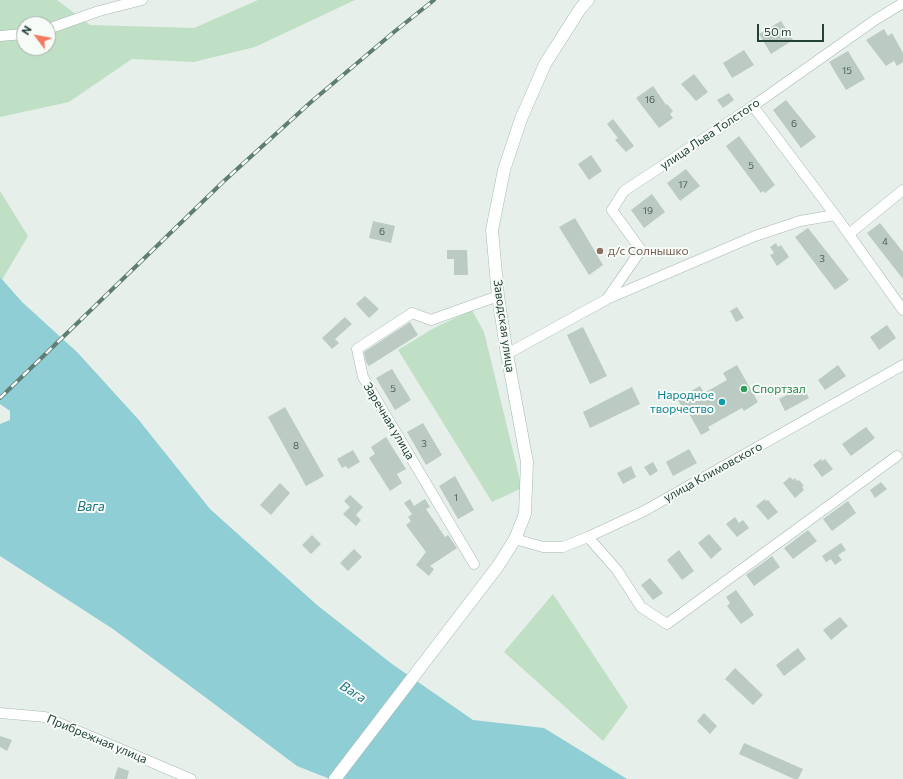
<!DOCTYPE html>
<meta charset="utf-8">
<style>
body{margin:0}
#map{position:relative;width:903px;height:779px;overflow:hidden;background:#e6efea;font-family:Commissioner,sans-serif}
canvas{display:block}
.north{position:absolute;left:16px;top:16px;width:40px;height:40px;box-sizing:border-box;background:#f7fbf8;border:1px solid #a3b1ab;border-radius:50%;rotate:302deg;font-size:11px;font-weight:700;line-height:16px;text-align:center;color:#244238}
.north::after{content:'';display:block;margin:auto;width:14px;height:18px;background:#f4795f;clip-path:polygon(50% 0,100% 100%,50% 72%,0 100%)}
.scale{position:absolute;left:757px;top:24px;width:67px;height:18px;box-sizing:border-box;border:2px solid #244238;border-top:0;padding-left:5px;font-size:12px;line-height:14px;white-space:nowrap;color:#244238;-webkit-text-stroke:3px #f7fbf8;paint-order:stroke}
</style>
<div id="map">
<canvas width="903" height="779"></canvas>
<div class="north">N</div>
<div class="scale">50 m</div>
</div>
<script>
const c = document.querySelector('canvas').getContext('2d');
c.lineJoin = 'round';
function fill(path, color) { c.fillStyle = color; c.fill(path, 'evenodd'); }
const poly = rows => new Path2D(rows.map(r => 'M' + r).join(''));
function strokePath(path, color, width, dash) { c.strokeStyle = color; c.lineWidth = width; c.lineCap = dash ? 'butt' : 'round'; c.setLineDash(dash || []); c.stroke(path); }
function drawText(font, color, halo, rows, align = 'center') {
  c.font = font + ' Commissioner,sans-serif'; c.lineWidth = 4; c.setLineDash([]); c.textBaseline = 'middle'; c.strokeStyle = halo; c.fillStyle = color; for (const [text, x, y, turn = 0] of rows) {
    c.save(); c.translate(x, y); c.rotate((+turn || 0) * Math.PI / 180); c.textAlign = isNaN(turn) ? turn : align; if (halo) c.strokeText(text, 0, 0); c.fillText(text, 0, 0); c.restore();
  }
}
const green = poly([
 [0,0,57,0,90,25,194,28,258,0,355,0,255,47,194,62,132,59,69,102,0,117],
 [24,24,48,24,48,48,24,48],
 [0,191,28,236,2,280,0,277],
 [472,310,484,332,522,488,492,502,398,350,434,328],
 [553,594,628,707,603,741,504,652]
]);
const water = poly([
 [0,277,22,302,77,352,138,419,210,509,317,605,392,664,473,720,544,728,627,779,330,779,297,766,205,697,113,629,0,556,0,424,10,420,10,411,0,404]
]);
const building = poly([
 [781,21,793,40,771,54,759,34],
 [884,29,888,36,892,33,903,53,903,62,897,66,894,61,886,66,866,40],
 [744,50,754,65,732,78,723,63],
 [848,51,865,79,846,90,829,62],
 [694,74,708,92,696,101,681,84],
 [653,86,666,105,667,104,673,111,670,114,673,118,659,128,636,98],
 [729,93,734,100,723,108,717,100],
 [786,100,816,137,801,148,773,110],
 [613,119,634,146,626,152,615,140,618,138,607,124],
 [739,136,775,185,765,193,763,191,761,193,726,146],
 [591,155,602,171,589,180,578,164],
 [686,169,700,186,680,201,667,183],
 [652,194,665,212,644,228,631,210],
 [575,218,603,265,589,275,559,227],
 [373,221,395,226,391,243,369,238],
 [880,223,903,252,903,279,867,233],
 [808,228,849,280,835,290,795,237],
 [776,243,778,247,781,245,789,257,777,266,770,255,774,253,770,247],
 [447,250,467,250,468,275,454,275,454,259,447,259],
 [365,296,379,309,369,318,356,304],
 [737,307,744,318,736,322,730,311],
 [345,317,352,324,335,339,339,343,332,349,322,338],
 [410,322,418,335,369,366,366,362,364,352],
 [887,325,896,338,879,350,870,337],
 [583,327,607,376,590,384,567,335],
 [737,365,758,402,744,411,742,408,708,427,710,430,701,435,687,410,685,411,677,399,700,386,704,393,727,380,723,373],
 [838,365,846,376,825,390,818,380],
 [392,369,411,400,395,410,376,378],
 [803,386,809,398,785,411,779,399],
 [632,387,640,404,590,428,583,412],
 [285,407,324,476,306,486,268,417],
 [423,423,442,455,426,465,407,432],
 [866,427,875,438,851,456,842,444],
 [386,437,406,469,397,474,402,483,390,491,369,458,375,454,371,447],
 [689,449,697,463,673,476,666,462],
 [353,450,360,462,348,469,346,466,342,468,337,459],
 [821,459,822,461,825,459,833,469,822,477,813,465],
 [653,462,658,471,650,476,644,467],
 [631,466,636,477,623,484,617,473],
 [455,476,474,510,458,519,439,486],
 [790,477,793,480,795,478,797,481,799,480,804,486,802,487,804,490,795,498,783,483],
 [881,482,887,489,875,498,870,490],
 [280,483,290,493,271,515,260,505],
 [350,495,363,507,356,515,361,520,356,526,343,514,350,507,344,501],
 [410,499,414,506,425,499,430,507,426,509,445,537,448,535,457,548,430,566,434,569,429,576,416,565,426,552,406,525,411,521,408,517,412,514,404,503],
 [765,499,766,501,768,500,778,512,768,520,756,506],
 [848,501,856,513,832,531,823,519],
 [735,517,739,523,743,520,749,528,737,537,726,524],
 [808,530,817,541,793,559,784,548],
 [709,534,722,549,711,559,698,543],
 [312,535,321,544,311,554,302,545],
 [841,543,846,550,838,555,842,560,835,565,831,559,826,562,822,556],
 [354,549,362,557,348,571,340,563],
 [679,550,694,571,682,580,667,560],
 [772,556,780,567,754,586,746,575],
 [650,578,663,593,653,600,641,585],
 [736,590,754,615,741,624,727,606,730,603,726,597],
 [840,617,848,626,831,640,823,630],
 [798,648,806,659,784,676,776,665],
 [735,668,763,695,753,705,725,679],
 [704,713,717,726,710,734,697,721],
 [0,736,12,740,7,751,0,747],
 [744,743,803,769,798,779,794,779,739,754],
 [118,767,129,771,127,779,114,779]
]);
const street = poly([
 [48,29,99,11,142,0],
 [0,36,24,34],
 [753,106,835,215],
 [849,234,903,190],
 [607,299,641,250,612,210,624,191,753,106,875,20,903,3],
 [507,354,607,299,755,236,800,221,835,215,903,310],
 [588,537,617,570,641,607,667,624,897,456],
 [515,539,543,547,563,547,588,537,644,511,903,365],
 [474,564,363,377,357,349,412,313,431,320,498,296],
 [0,713,45,717,191,779]
]);
const secondary = poly([
 [335,779,498,566,515,539,525,514,527,462,507,354,498,296,492,230,504,170,521,119,545,64,580,9,588,0]
]);
const rail = poly([
 [0,398,224,181,311,102,394,32,434,0]
]);
const markers = [
 [600,251,4,"#8d6e63"],
 [744,389,4,"#2e9e5b"],
 [722,402,4,"#0f9aa8"]
];
const numberNames = [
 ["15",847,71],
 ["16",650,100],
 ["6",794,124],
 ["5",751,166],
 ["17",683,185],
 ["19",648,211],
 ["6",382,232],
 ["4",885,242],
 ["3",822,259],
 ["5",393,389],
 ["3",424,444],
 ["8",296,446],
 ["1",456,498]
];
const streetNames = [
 ["улица Льва Толстого",710,134,-34],
 ["Заводская улица",504,326,82],
 ["Заречная улица",389,421,59],
 ["улица Климовского",713,472,-29],
 ["Прибрежная улица",97,739,23]
];
const educationNames = [
 ["д/с Солнышко",608,251]
];
const leisureNames = [
 ["Спортзал",752,389]
];
const cultureNames = [
 ["Народное",714,395],
 ["творчество",714,409]
];
const waterNames = [
 ["Вага",91,507],
 ["Вага",353,692,32]
];
fill(green, '#bfe0c5');
fill(water, '#8eced4');
fill(building, '#bbcac3');
strokePath(street, '#a8b8b1', 11);
strokePath(secondary, '#a4bbb1', 13);
strokePath(street, '#fff', 10);
strokePath(secondary, '#fff', 12);
strokePath(rail, '#5f7d73', 4);
strokePath(rail, '#f7fbf8', 2.5, [8]);
for (const [x, y, r, color] of markers) { const dot = new Path2D(); dot.arc(x, y, r, 0, 2 * Math.PI); c.fillStyle = color; c.fill(dot); strokePath(dot, '#f7fbf8', 1.5); }
drawText('10px', '#4a645b', null, numberNames);
drawText('12px', '#244238', '#f7fbf8', streetNames);
drawText('12px', '#785e54', '#f7fbf8', educationNames, 'left');
drawText('12px', '#27864d', '#f7fbf8', leisureNames, 'left');
drawText('12px', '#0d838f', '#f7fbf8', cultureNames, 'right');
drawText('italic 13px', '#1c757f', '#f7fbf8', waterNames);
</script>
